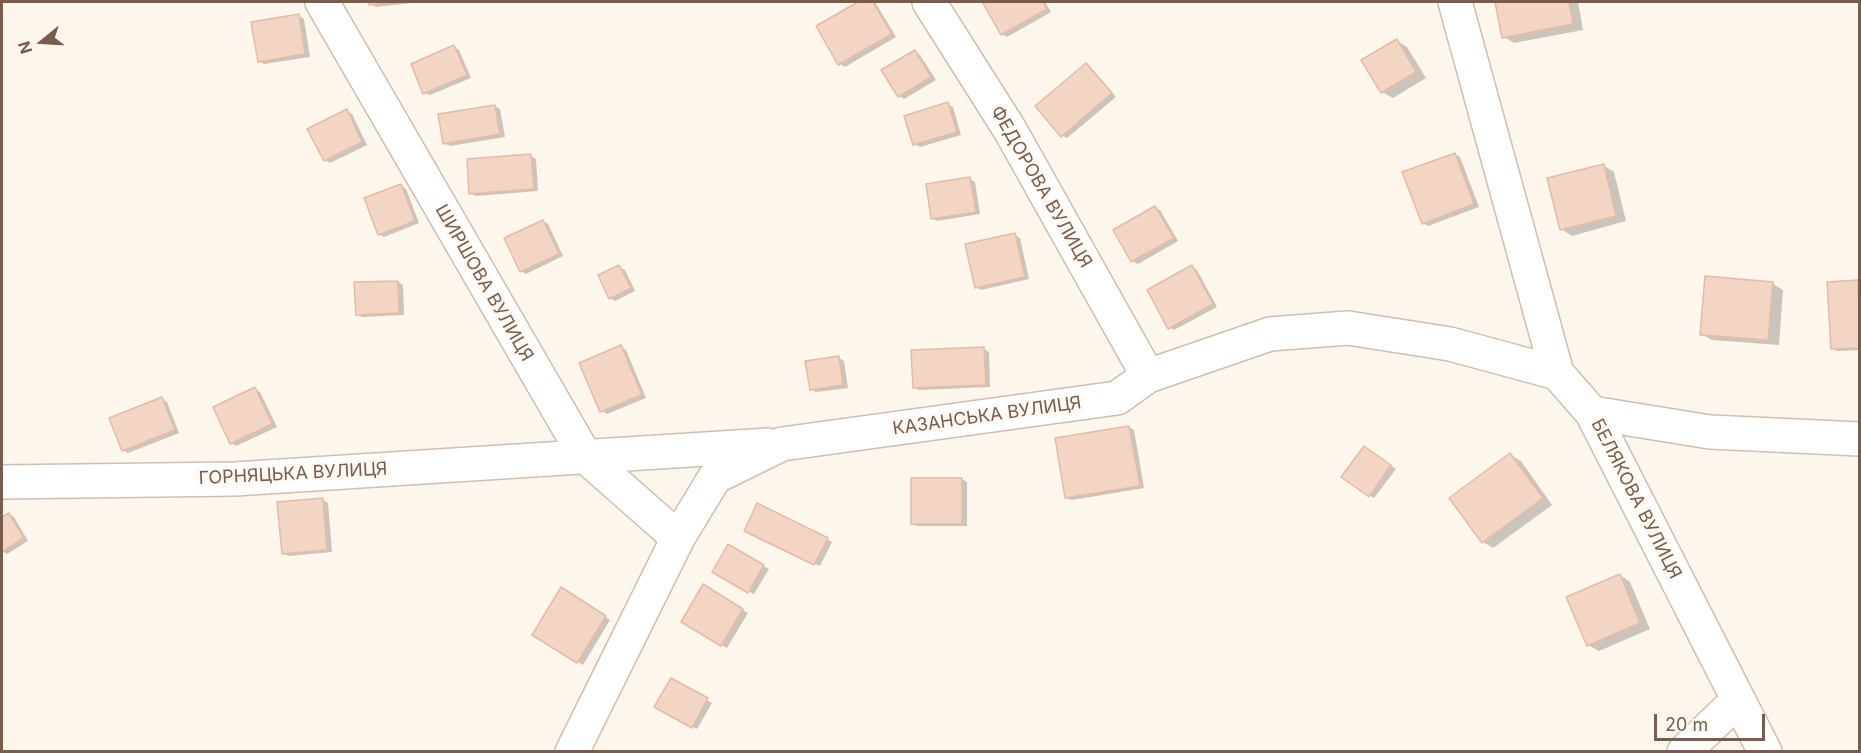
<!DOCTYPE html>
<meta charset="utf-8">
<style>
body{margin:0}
#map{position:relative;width:1861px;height:753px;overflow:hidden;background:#fdf6ec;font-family:Inter,sans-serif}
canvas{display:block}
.frame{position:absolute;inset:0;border:3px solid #7a5c4d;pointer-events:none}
.north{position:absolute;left:12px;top:12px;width:60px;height:60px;-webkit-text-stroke:4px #fffaf3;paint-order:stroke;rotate:252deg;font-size:16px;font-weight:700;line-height:24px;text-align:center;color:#7a5c4d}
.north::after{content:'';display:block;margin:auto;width:21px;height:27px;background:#7a5c4d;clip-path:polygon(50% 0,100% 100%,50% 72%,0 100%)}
.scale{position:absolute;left:1654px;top:714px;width:111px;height:27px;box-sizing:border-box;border:3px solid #7a5c4d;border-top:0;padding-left:8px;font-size:18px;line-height:21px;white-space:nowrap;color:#7a5c4d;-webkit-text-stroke:4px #fffaf3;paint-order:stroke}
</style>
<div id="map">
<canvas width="1861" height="753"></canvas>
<div class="frame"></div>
<div class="north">N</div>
<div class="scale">20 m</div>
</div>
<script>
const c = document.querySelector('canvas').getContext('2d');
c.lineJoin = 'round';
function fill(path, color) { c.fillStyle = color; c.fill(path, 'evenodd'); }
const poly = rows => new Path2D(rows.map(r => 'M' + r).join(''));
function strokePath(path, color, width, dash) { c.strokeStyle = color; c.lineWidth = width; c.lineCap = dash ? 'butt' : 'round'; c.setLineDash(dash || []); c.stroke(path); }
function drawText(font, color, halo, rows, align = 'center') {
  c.font = font + ' Inter,sans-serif'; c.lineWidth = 6; c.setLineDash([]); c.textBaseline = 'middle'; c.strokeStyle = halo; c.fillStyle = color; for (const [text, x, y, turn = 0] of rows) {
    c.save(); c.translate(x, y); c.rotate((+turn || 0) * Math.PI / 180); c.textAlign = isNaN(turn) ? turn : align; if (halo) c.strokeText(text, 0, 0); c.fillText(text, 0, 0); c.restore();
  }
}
const shadow = poly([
 [370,2,420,2,376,7,371,4],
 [861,2,875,2,896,37,845,67,840,64,818,26],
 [983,2,1045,2,1051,12,1007,37,1002,34],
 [1497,2,1578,2,1583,30,1514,43,1504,37],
 [299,16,304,19,310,57,264,64,259,61],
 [1397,41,1407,47,1426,78,1393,98,1382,92],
 [454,47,459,50,471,78,430,95,425,93],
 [915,52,920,55,936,80,904,99,899,96],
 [1086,65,1091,68,1116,97,1067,138,1062,135],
 [948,104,953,107,961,135,920,147,915,144],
 [495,106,500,109,505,137,450,146,444,143],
 [347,111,352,114,367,145,330,163,325,160],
 [1455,154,1460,157,1479,207,1428,226,1423,223],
 [531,156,536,159,538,191,476,196,470,193],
 [1603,165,1614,172,1626,221,1572,236,1561,229],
 [970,179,975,182,980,214,937,221,932,218],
 [401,186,406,189,419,223,384,237,379,234],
 [1155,207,1160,210,1178,241,1138,264,1132,261,1115,231],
 [543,221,548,224,563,256,526,274,521,271],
 [1015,235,1020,238,1029,279,981,290,976,287],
 [619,267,625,270,635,291,615,301,610,298],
 [1192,267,1197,270,1217,307,1174,330,1169,327],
 [398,282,403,285,404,315,362,317,357,314,356,284],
 [1857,282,1860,283,1860,350,1837,351,1832,348],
 [1773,284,1783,290,1779,345,1712,340,1701,334],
 [621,347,626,350,646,398,607,414,602,411],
 [984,349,989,352,990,387,919,390,914,387],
 [839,358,844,361,848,388,816,392,811,389],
 [255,389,260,392,277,427,236,446,231,443],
 [161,399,167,402,179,433,128,453,123,450],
 [1129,427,1134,430,1144,488,1072,500,1066,498],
 [1369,450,1396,469,1374,498,1369,495],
 [1510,455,1521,461,1552,505,1493,548,1483,542],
 [962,479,967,482,967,526,917,526,912,523],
 [323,500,328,503,332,552,289,556,283,553],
 [9,514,14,517,28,541,7,554,2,551,2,519],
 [751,533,827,539,832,542,820,566],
 [729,546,769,569,754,594,714,571],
 [1620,575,1630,582,1650,629,1599,651,1588,645],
 [704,586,748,613,727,648,683,621],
 [561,590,610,620,583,665,534,634],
 [671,680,712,703,697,729,657,706]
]);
const building = poly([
 [369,2,398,2,369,5,369,2],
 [858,2,873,2,892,34,838,65,816,26,858,2],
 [982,2,1043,2,1047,9,1001,35,982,2],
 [1495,2,1569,2,1573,24,1502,38,1495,2],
 [299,14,305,54,258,62,251,22,299,14],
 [1397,39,1416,72,1381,93,1361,60,1397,39],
 [454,45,467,75,423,94,411,64,454,45],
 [915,50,931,77,898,97,881,70,915,50],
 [1086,63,1112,93,1061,137,1035,106,1086,63],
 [948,102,957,132,913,145,904,116,948,102],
 [495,105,500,134,443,144,438,114,495,105],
 [347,109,362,142,324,161,307,129,347,109],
 [1455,153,1474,204,1422,224,1402,172,1455,153],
 [531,154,534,189,469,194,467,159,531,154],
 [1604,164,1616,216,1560,230,1547,178,1604,164],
 [970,177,976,212,931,219,926,184,970,177],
 [401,184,415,221,378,235,364,198,401,184],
 [1155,206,1174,238,1131,262,1113,230,1155,206],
 [543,220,559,254,520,272,504,238,543,220],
 [1015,233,1025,277,975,288,965,244,1015,233],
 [619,265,631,288,609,299,598,275,619,265],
 [1192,265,1213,304,1168,329,1147,290,1192,265],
 [1705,276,1773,282,1768,340,1700,335,1705,276],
 [1858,280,1860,348,1831,349,1827,282,1858,280],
 [398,281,399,313,356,315,354,282,398,281],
 [621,345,642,395,600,412,579,363,621,345],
 [984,347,986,385,913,388,911,350,984,347],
 [839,356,843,385,810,390,805,361,839,356],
 [255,387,272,424,230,444,213,407,255,387],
 [162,397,175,430,122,451,109,418,162,397],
 [1129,426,1140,486,1065,498,1055,438,1129,426],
 [1364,446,1391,465,1369,497,1341,477,1364,446],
 [1510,453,1543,498,1482,543,1449,498,1510,453],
 [911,478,962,478,962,524,911,524,911,478],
 [323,498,327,550,282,554,277,502,323,498],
 [757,503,828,538,814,565,744,531,757,503],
 [9,513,24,538,2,552,2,517,9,513],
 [728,544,764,565,748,593,712,572,728,544],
 [1620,574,1640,623,1587,646,1566,597,1620,574],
 [703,584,743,609,721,646,681,622,703,584],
 [561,587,606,616,577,663,532,635,561,587],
 [671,678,708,698,692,728,654,707,671,678]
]);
const minor = poly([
 [322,2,585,456,678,538],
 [929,2,1010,130,1148,376],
 [1455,2,1557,373,1592,413,1765,752],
 [1592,413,1710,432,1860,439],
 [2,482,235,479,768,445],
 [572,752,678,538,715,477,782,444,1117,398,1148,376,1270,334,1348,328,1450,344,1557,373],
 [1684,752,1738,700]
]);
const streetNames = [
 ["ФЕДОРОВА ВУЛИЦЯ",1041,187,60],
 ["ШИРШОВА ВУЛИЦЯ",484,283,60],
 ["КАЗАНСЬКА ВУЛИЦЯ",987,416,-8],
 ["ГОРНЯЦЬКА ВУЛИЦЯ",293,474,-3],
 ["БЕЛЯКОВА ВУЛИЦЯ",1636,499,63]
];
fill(shadow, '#0003');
fill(building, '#f3d5c3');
strokePath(building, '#e6bba3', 1.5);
strokePath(minor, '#d1beb0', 36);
strokePath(minor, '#fff', 33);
drawText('18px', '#7a5c4d', '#fffaf3', streetNames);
</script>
